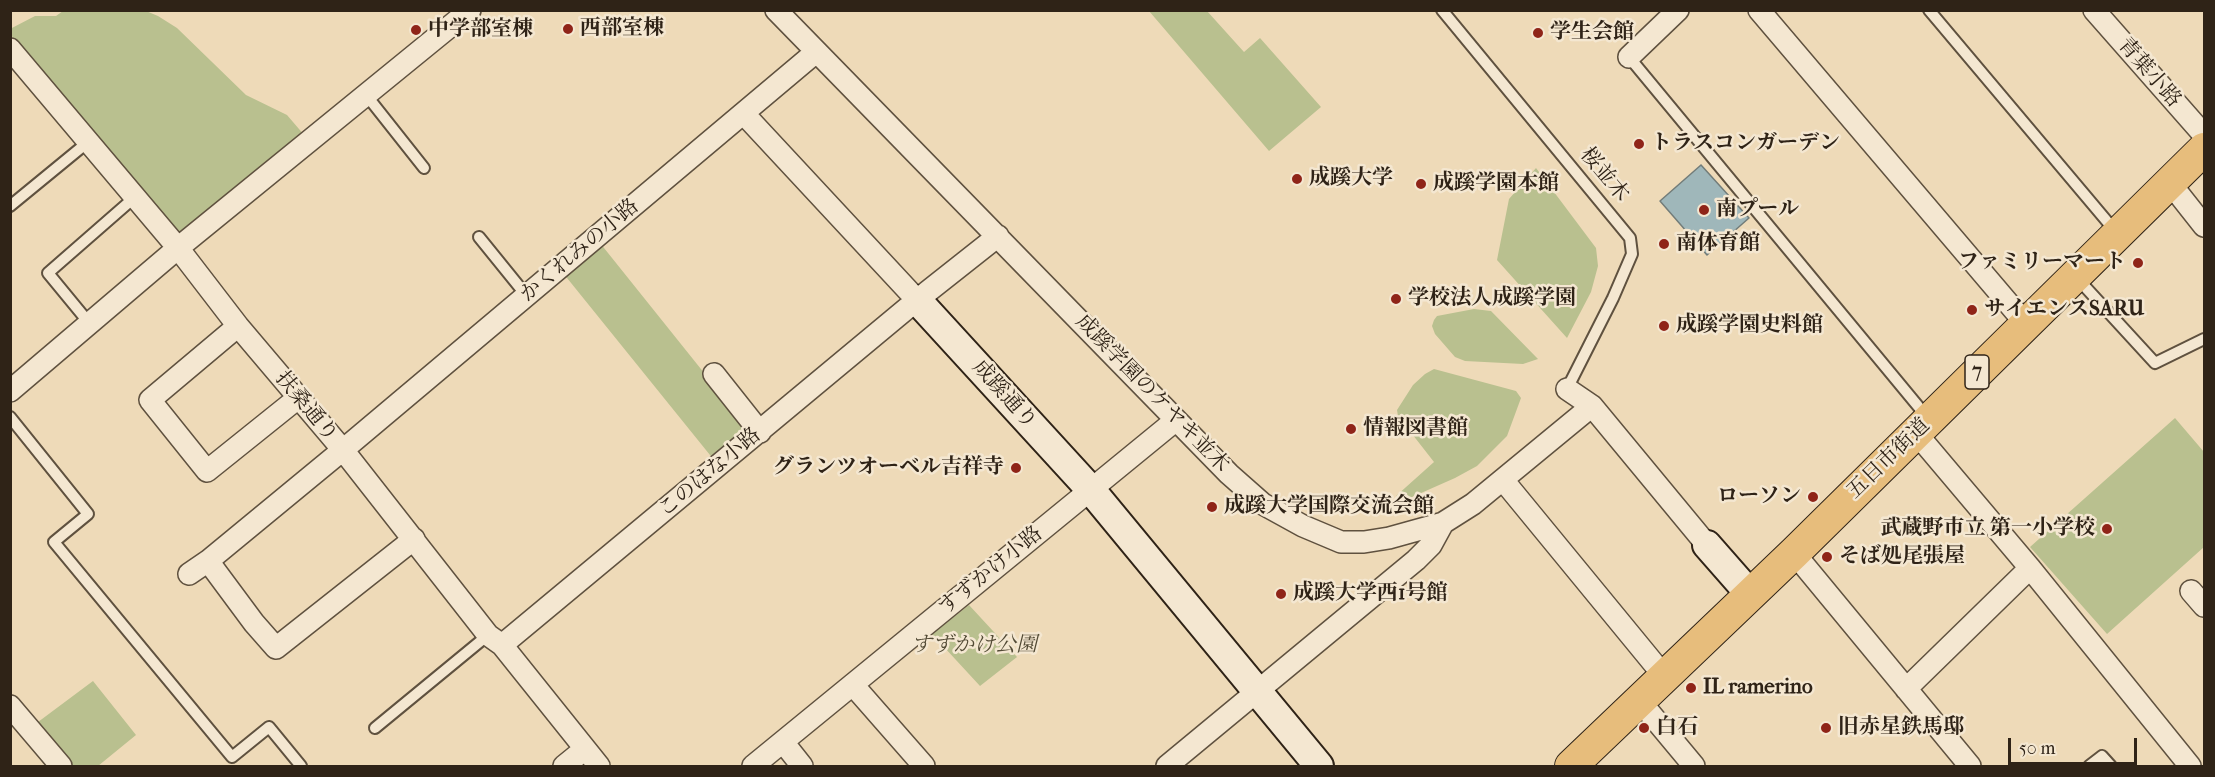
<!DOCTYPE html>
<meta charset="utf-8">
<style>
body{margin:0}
#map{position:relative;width:2215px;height:777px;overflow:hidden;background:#eedab8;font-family:"IM FELL French Canon",serif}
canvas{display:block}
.frame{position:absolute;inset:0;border:12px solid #2f2317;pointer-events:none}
.scale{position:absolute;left:2008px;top:738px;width:129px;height:27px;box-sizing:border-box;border:3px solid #2f2317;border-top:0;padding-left:8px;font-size:18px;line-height:21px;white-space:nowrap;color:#2f2317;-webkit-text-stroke:4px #f4e7d1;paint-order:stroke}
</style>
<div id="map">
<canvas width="2215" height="777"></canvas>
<div class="frame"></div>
<div class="scale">50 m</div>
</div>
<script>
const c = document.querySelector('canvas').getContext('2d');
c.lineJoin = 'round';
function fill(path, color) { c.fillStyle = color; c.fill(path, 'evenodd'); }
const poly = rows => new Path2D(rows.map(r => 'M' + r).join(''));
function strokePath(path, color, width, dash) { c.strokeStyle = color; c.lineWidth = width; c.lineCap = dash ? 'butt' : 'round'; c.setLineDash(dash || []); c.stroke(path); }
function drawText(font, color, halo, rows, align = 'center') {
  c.font = font + ' "IM FELL French Canon","Noto Serif JP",serif'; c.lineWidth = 5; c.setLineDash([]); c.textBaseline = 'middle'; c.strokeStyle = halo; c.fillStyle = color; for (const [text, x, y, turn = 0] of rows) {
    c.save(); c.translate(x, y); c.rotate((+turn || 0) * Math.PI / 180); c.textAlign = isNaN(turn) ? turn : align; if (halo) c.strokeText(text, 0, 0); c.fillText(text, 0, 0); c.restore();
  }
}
const green = poly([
 [63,11,146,11,158,16,177,28,246,95,287,115,311,143,179,244,11,35,10,29,35,16,56,16],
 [1149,11,1207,11,1244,52,1260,38,1321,107,1269,151],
 [1536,168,1596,248,1598,266,1591,292,1567,338,1497,260,1509,199],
 [600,243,749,429,714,460,563,273],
 [1474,309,1491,311,1538,359,1523,364,1465,361,1455,357,1435,334,1432,326,1434,320,1437,316],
 [1434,369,1516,391,1521,398,1507,436,1477,466,1455,478,1403,501,1396,496,1434,462,1398,416,1397,410,1413,385,1425,374],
 [2175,418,2204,452,2204,547,2107,634,2030,547],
 [969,605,1017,657,980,686,932,634],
 [93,681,136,735,98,766,67,766,34,725]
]);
const water = poly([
 [1701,165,1749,218,1707,255,1660,201,1701,165]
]);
const lane = poly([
 [1442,10,1630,238,1632,254,1613,298,1567,389],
 [1929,10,2116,232],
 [1629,57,1927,417],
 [367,96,424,168],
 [10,206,88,142],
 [479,237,526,295],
 [2077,278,2155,363,2204,339],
 [90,324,48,273,135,197],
 [10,417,88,514,54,542,232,757,269,727,301,766],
 [375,728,488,635],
 [2089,766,2102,756,2111,766]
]);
const street = poly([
 [776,10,1229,474,1263,504,1303,526,1341,542,1364,542,1389,538,1443,523,1473,504,1592,406],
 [1759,10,2026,324],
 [2094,10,2204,135],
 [10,49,178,248,238,326,343,450,488,635,502,645,599,766],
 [1629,57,1678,10],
 [744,114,917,300],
 [2170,183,2204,226],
 [238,326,150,400,207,471,298,398],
 [714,374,760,432],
 [1567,389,1592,406,1707,545],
 [10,391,178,248,470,10],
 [1916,433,2030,568,2190,766],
 [1503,480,1664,676],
 [1794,553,1970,766],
 [208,561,254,623,276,648,414,539],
 [189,574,208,561,350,444,816,52],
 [2191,591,2204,606],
 [502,645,917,300,998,236],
 [853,685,924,766],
 [1906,689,2030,568],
 [1639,700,1694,766],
 [10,706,61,766],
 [783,742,802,766],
 [564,766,585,749],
 [753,766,1176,420],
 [1167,766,1416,560,1431,545,1443,523]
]);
const secondary = poly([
 [917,300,1091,490,1319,766],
 [1707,545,1750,594]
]);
const primary = poly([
 [1571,766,1794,553,2204,149]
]);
const markers = [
 [568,29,6,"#8f2418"],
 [416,30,6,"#8f2418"],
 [1538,33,6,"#8f2418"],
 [1639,144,6,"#8f2418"],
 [1297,179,6,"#8f2418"],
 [1421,184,6,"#8f2418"],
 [1704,210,6,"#8f2418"],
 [1664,244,6,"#8f2418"],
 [2138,263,6,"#8f2418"],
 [1396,299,6,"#8f2418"],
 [1972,310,6,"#8f2418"],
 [1664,326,6,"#8f2418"],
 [1351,429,6,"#8f2418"],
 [1016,468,6,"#8f2418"],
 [1813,497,6,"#8f2418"],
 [1212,507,6,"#8f2418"],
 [2107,529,6,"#8f2418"],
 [1827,557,6,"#8f2418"],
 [1281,594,6,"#8f2418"],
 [1691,688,6,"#8f2418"],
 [1644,728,6,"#8f2418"],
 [1826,728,6,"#8f2418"]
];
const shields = [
 [1977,372,24]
];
const shieldNames = [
 ["7",1977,372]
];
const poiNames = [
 ["西部室棟",580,29],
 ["中学部室棟",428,30],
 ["学生会館",1550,33],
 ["トラスコンガーデン",1651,144],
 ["成蹊大学",1309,179],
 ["成蹊学園本館",1433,184],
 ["南プール",1716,210],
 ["南体育館",1676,244],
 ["ファミリーマート",2126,263,"right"],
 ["学校法人成蹊学園",1408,299],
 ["サイエンスSARU",1984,310],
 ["成蹊学園史料館",1676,326],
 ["情報図書館",1363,429],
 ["グランツオーベル吉祥寺",1004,468,"right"],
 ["ローソン",1801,497,"right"],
 ["成蹊大学国際交流会館",1224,507],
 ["武蔵野市立 第一小学校",2095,529,"right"],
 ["そば処尾張屋",1839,557],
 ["成蹊大学西1号館",1293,594],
 ["IL ramerino",1703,688],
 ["白石",1656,728],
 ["旧赤星鉄馬邸",1838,728]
];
const streetNames = [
 ["青葉小路",2149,73,49],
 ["桜並木",1604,175,50],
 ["かくれみの小路",580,251,-40],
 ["成蹊学園のケヤキ並木",1152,394,46],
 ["成蹊通り",1004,395,48],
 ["扶桑通り",306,407,50],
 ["五日市街道",1889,459,-44],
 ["このはな小路",710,473,-40],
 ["すずかけ小路",991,571,-39]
];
const parkNames = [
 ["すずかけ公園",974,646]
];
fill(green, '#b9c08f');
fill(water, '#9fb7ba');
strokePath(water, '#727c79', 1.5);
strokePath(lane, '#5f513f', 14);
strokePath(street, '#5f513f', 24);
strokePath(secondary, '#2f2317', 32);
strokePath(primary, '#2f2317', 34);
strokePath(lane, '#f4e7d1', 10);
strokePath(street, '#f4e7d1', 21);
strokePath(secondary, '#f4e7d1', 28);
strokePath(primary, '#e7bd7c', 32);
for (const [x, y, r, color] of markers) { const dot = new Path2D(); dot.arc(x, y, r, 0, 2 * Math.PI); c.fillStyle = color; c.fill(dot); strokePath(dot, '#f4e7d1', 2); }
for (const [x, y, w] of shields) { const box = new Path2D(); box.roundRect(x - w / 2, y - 17, w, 34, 4.5); c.fillStyle = '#f4e7d1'; c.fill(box); strokePath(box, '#2f2317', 1.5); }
drawText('bold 20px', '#2f2317', null, shieldNames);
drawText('bold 21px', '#2f2317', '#f4e7d1', poiNames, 'left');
drawText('21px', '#2f2317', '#f4e7d1', streetNames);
drawText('italic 21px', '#524a35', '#f4e7d1', parkNames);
</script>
